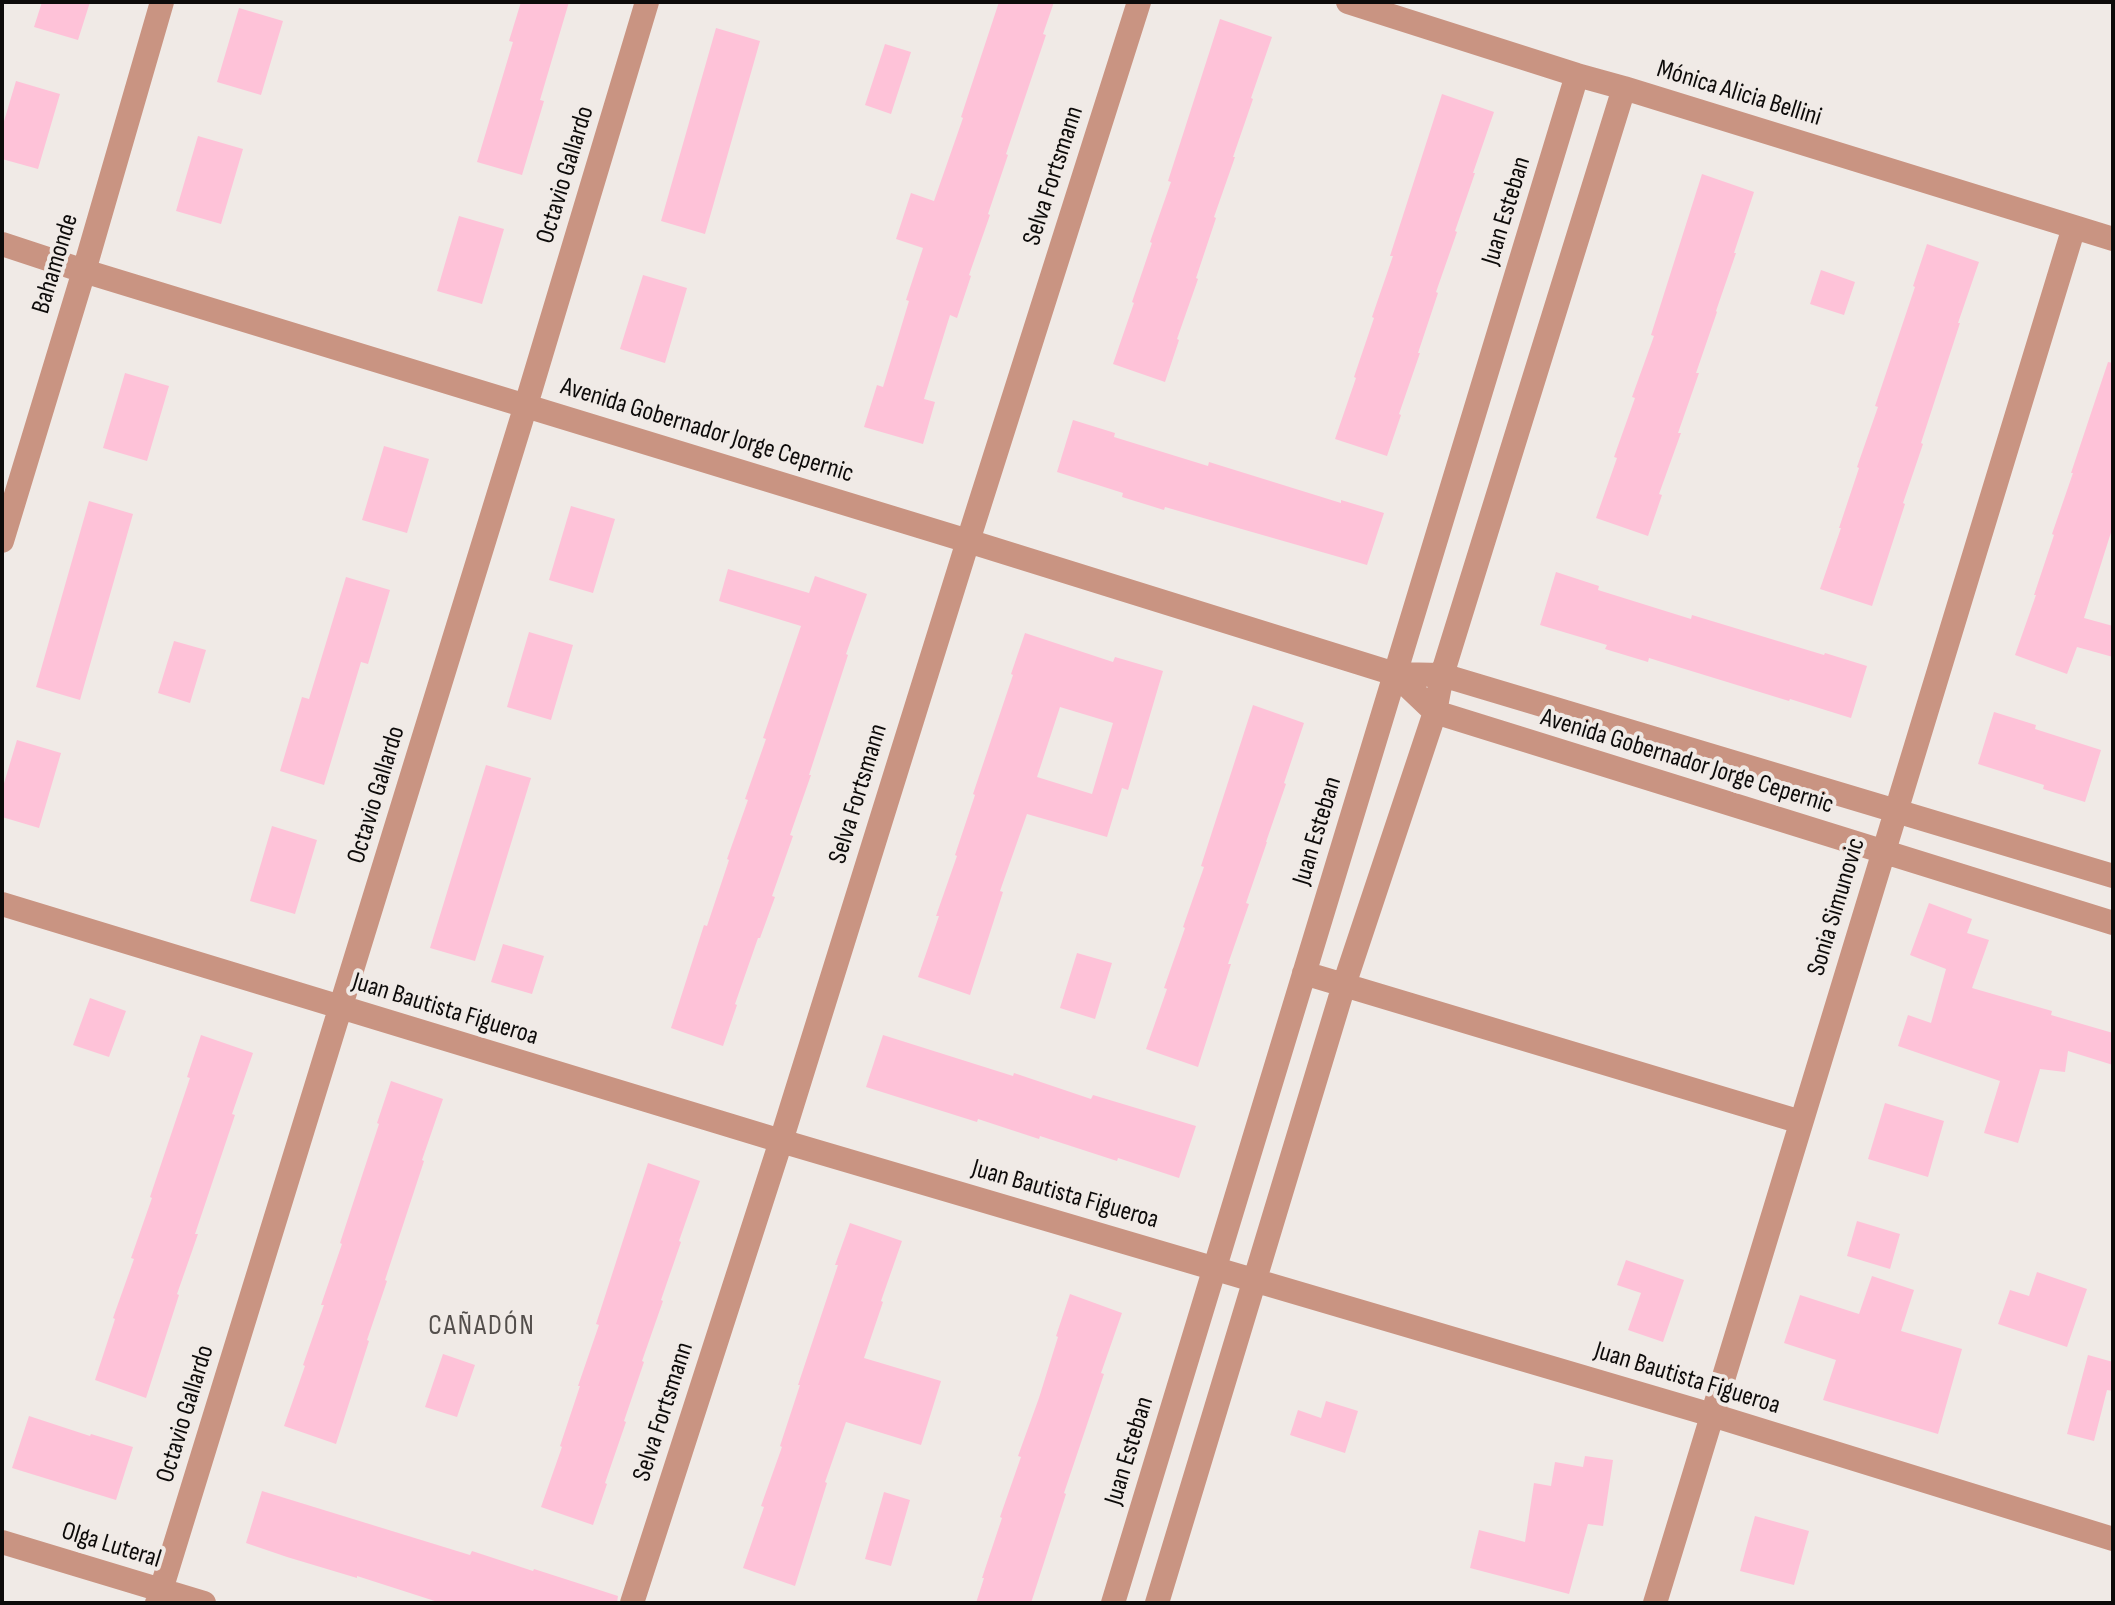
<!DOCTYPE html>
<meta charset="utf-8">
<style>
body{margin:0}
#map{position:relative;width:2115px;height:1605px;overflow:hidden;background:#f0eae6;font-family:"Sofia Sans Condensed",sans-serif}
canvas{display:block}
.frame{position:absolute;inset:0;border:4px solid #0d0b0a;pointer-events:none}
</style>
<div id="map">
<canvas width="2115" height="1605"></canvas>
<div class="frame"></div>
</div>
<script>
const c = document.querySelector('canvas').getContext('2d');
c.lineJoin = 'round';
function fill(path, color) { c.fillStyle = color; c.fill(path, 'evenodd'); }
const poly = rows => new Path2D(rows.map(r => 'M' + r).join(''));
function strokePath(path, color, width, dash) { c.strokeStyle = color; c.lineWidth = width; c.lineCap = dash ? 'butt' : 'round'; c.setLineDash(dash || []); c.stroke(path); }
function drawText(font, color, halo, rows, align = 'center') {
  c.font = font + ' "Sofia Sans Condensed",sans-serif'; c.lineWidth = 8; c.setLineDash([]); c.textBaseline = 'middle'; c.strokeStyle = halo; c.fillStyle = color; for (const [text, x, y, turn = 0] of rows) {
    c.save(); c.translate(x, y); c.rotate((+turn || 0) * Math.PI / 180); c.textAlign = isNaN(turn) ? turn : align; if (halo) c.strokeText(text, 0, 0); c.fillText(text, 0, 0); c.restore();
  }
}
const building = poly([
 [42,2,90,2,78,40,34,27],
 [521,2,569,2,540,100,544,101,522,175,477,162,513,42,509,41],
 [999,2,1054,2,1043,34,1046,35,1006,154,1008,155,988,214,990,215,969,275,971,276,957,318,950,315,924,399,935,402,923,444,864,427,877,385,883,387,909,301,906,300,923,248,896,239,911,193,934,201,963,118,961,117],
 [239,8,283,21,261,95,217,82],
 [1220,19,1272,37,1251,98,1253,99,1233,157,1235,157,1214,217,1216,218,1196,278,1198,279,1177,339,1179,340,1165,382,1113,364,1134,303,1132,302,1152,243,1150,242,1171,182,1168,181],
 [716,28,760,41,705,234,661,221],
 [885,44,911,52,891,114,865,105],
 [16,81,60,94,38,169,2,159,2,128],
 [1442,94,1494,112,1473,173,1475,173,1455,231,1457,232,1436,292,1438,293,1418,353,1420,353,1399,414,1401,415,1387,456,1335,439,1356,378,1354,377,1374,318,1372,317,1393,256,1390,256],
 [198,136,243,149,221,224,176,211],
 [1702,174,1754,192,1734,253,1736,253,1716,311,1717,312,1696,373,1699,373,1678,433,1681,433,1659,494,1662,495,1648,536,1596,518,1617,458,1614,457,1635,398,1632,397,1654,336,1651,335],
 [459,216,504,229,482,304,437,291],
 [1927,244,1979,262,1958,323,1960,323,1921,443,1923,444,1903,503,1905,504,1872,606,1820,589,1841,528,1839,528,1859,468,1857,467,1878,407,1875,406,1915,287,1913,286],
 [1821,270,1855,282,1844,315,1810,304],
 [643,275,687,288,665,363,620,349],
 [2108,362,2113,363,2113,526,2084,618,2113,626,2113,657,2077,647,2067,674,2015,655,2036,595,2034,595,2054,535,2052,534,2073,473,2071,473],
 [125,373,169,386,147,461,103,448],
 [1073,420,1115,433,1114,437,1208,466,1209,462,1341,503,1341,500,1384,513,1367,565,1165,507,1164,510,1122,497,1123,493,1057,472],
 [384,446,429,459,407,533,362,520],
 [89,501,133,514,80,700,36,687],
 [571,506,615,519,593,593,549,580],
 [728,569,809,593,815,576,867,594,846,654,848,655,809,775,811,775,790,835,793,836,772,896,775,897,760,938,758,938,735,1004,737,1005,723,1046,671,1028,704,925,707,926,729,860,727,859,748,800,745,799,766,739,763,738,801,626,719,601],
 [1556,572,1599,586,1598,590,1691,619,1692,615,1824,655,1825,653,1867,666,1851,718,1790,699,1789,701,1649,658,1648,662,1605,649,1607,645,1540,625],
 [346,577,390,590,368,664,361,662,324,785,280,771,302,697,309,699],
 [529,632,573,645,551,720,507,707],
 [1025,633,1113,662,1115,657,1163,671,1128,790,1122,788,1107,837,1027,814,1000,891,1003,892,970,995,918,977,939,916,936,916,957,856,955,855,975,795,973,794,1013,675,1011,674],
 [1060,707,1113,723,1092,794,1037,777],
 [174,641,206,650,190,703,158,693],
 [1253,705,1304,723,1284,783,1286,784,1266,842,1267,842,1246,903,1249,904,1228,964,1231,964,1198,1067,1146,1049,1167,989,1164,988,1185,928,1183,927,1204,867,1201,866],
 [1994,712,2036,725,2035,729,2101,750,2085,802,2043,789,2044,785,1978,764],
 [17,740,61,753,39,828,2,817,2,790],
 [486,765,531,778,475,961,430,948],
 [272,826,317,840,295,914,250,901],
 [1929,903,1972,919,1967,933,1989,940,1972,988,2052,1011,2051,1015,2113,1033,2113,1065,2068,1051,2065,1072,2040,1069,2018,1143,1984,1133,2000,1081,1898,1046,1908,1015,1931,1023,1946,969,1910,955],
 [503,944,544,956,532,994,491,982],
 [1077,953,1112,963,1095,1019,1060,1008],
 [90,998,126,1011,109,1057,73,1045],
 [201,1035,253,1053,232,1114,235,1115,195,1234,198,1234,177,1294,179,1295,146,1398,95,1380,115,1319,113,1318,134,1259,131,1258,152,1198,150,1197,190,1078,187,1077],
 [883,1035,1013,1076,1014,1073,1091,1099,1093,1095,1196,1126,1179,1178,1118,1158,1117,1161,1040,1136,1039,1139,978,1119,977,1122,866,1087],
 [391,1081,443,1099,422,1160,424,1161,385,1280,387,1281,367,1340,369,1341,336,1444,284,1426,305,1366,303,1365,324,1305,321,1305,342,1244,340,1243,379,1124,377,1123],
 [1885,1103,1944,1121,1928,1177,1868,1159],
 [648,1163,700,1181,679,1241,681,1242,661,1300,663,1301,642,1361,644,1362,624,1421,626,1422,605,1483,607,1484,593,1525,541,1507,562,1447,560,1446,580,1386,578,1386,599,1325,596,1324],
 [1857,1221,1900,1234,1890,1269,1847,1256],
 [850,1223,902,1241,881,1301,883,1302,864,1358,941,1381,921,1445,846,1422,825,1482,827,1483,795,1586,743,1568,764,1507,761,1506,782,1447,780,1446,800,1385,798,1385,838,1265,835,1265],
 [1626,1260,1684,1280,1663,1342,1628,1330,1641,1293,1617,1285],
 [2037,1272,2087,1289,2067,1347,1998,1324,2010,1290,2029,1296],
 [1872,1276,1914,1290,1901,1331,1962,1349,1938,1434,1823,1400,1836,1360,1784,1343,1800,1295,1859,1314],
 [1070,1294,1122,1313,1101,1373,1104,1374,1064,1493,1066,1494,1031,1603,976,1603,984,1578,982,1578,1002,1518,1000,1517,1021,1457,1018,1456,1039,1398,1058,1337,1056,1336],
 [443,1354,475,1365,457,1417,425,1407],
 [2088,1355,2113,1362,2113,1391,2107,1390,2094,1441,2067,1434],
 [1326,1401,1358,1411,1345,1453,1290,1435,1298,1410,1321,1418],
 [29,1416,90,1436,91,1434,133,1447,116,1500,12,1468],
 [1585,1456,1613,1460,1603,1526,1588,1524,1569,1594,1470,1568,1479,1530,1525,1542,1534,1483,1551,1486,1555,1462,1583,1467],
 [262,1491,470,1555,472,1551,533,1571,534,1569,618,1596,617,1603,441,1603,357,1576,357,1578,287,1557,246,1543],
 [884,1492,910,1500,891,1566,865,1559],
 [1755,1516,1809,1531,1794,1585,1740,1571]
]);
const minor = poly([
 [1348,2,1577,75,1624,88,2113,239],
 [2,244,84,271,968,541,1395,674,1442,675,2113,876],
 [2,541,84,271,162,2],
 [1395,674,1435,712,2113,923],
 [2,904,781,1141,1712,1415,2113,1539],
 [1304,973,1801,1122],
 [2,1542,204,1603],
 [157,1603,526,405,647,2],
 [632,1603,781,1141,968,541,1139,2],
 [1113,1603,1577,75],
 [1157,1603,1344,985,1435,712,1442,675,1624,88],
 [1655,1603,2074,227]
]);
const streetNames = [
 ["Mónica Alicia Bellini",1739,94,17],
 ["Octavio Gallardo",566,175,-73],
 ["Selva Fortsmann",1054,176,-72],
 ["Juan Esteban",1507,211,-73],
 ["Bahamonde",56,264,-73],
 ["Avenida Gobernador Jorge Cepernic",707,431,17],
 ["Avenida Gobernador Jorge Cepernic",1687,762,17],
 ["Selva Fortsmann",859,794,-73],
 ["Octavio Gallardo",377,795,-73],
 ["Juan Esteban",1318,831,-73],
 ["Sonia Simunovic",1837,907,-73],
 ["Juan Bautista Figueroa",445,1010,17],
 ["Juan Bautista Figueroa",1065,1195,16],
 ["Juan Bautista Figueroa",1687,1379,17],
 ["Selva Fortsmann",664,1412,-72],
 ["Octavio Gallardo",186,1414,-73],
 ["Juan Esteban",1130,1451,-73],
 ["Olga Luteral",111,1546,17]
];
const neighbourhoodNames = [
 ["CAÑADÓN",482,1327]
];
fill(building, '#fec2d8');
strokePath(minor, '#c99482', 24);
drawText('26px', '#0d0b0a', '#f0eae6', streetNames);
c.letterSpacing = '2px';
drawText('28px', '#534e4b', '#f0eae6', neighbourhoodNames);
c.letterSpacing = '0px';
</script>
